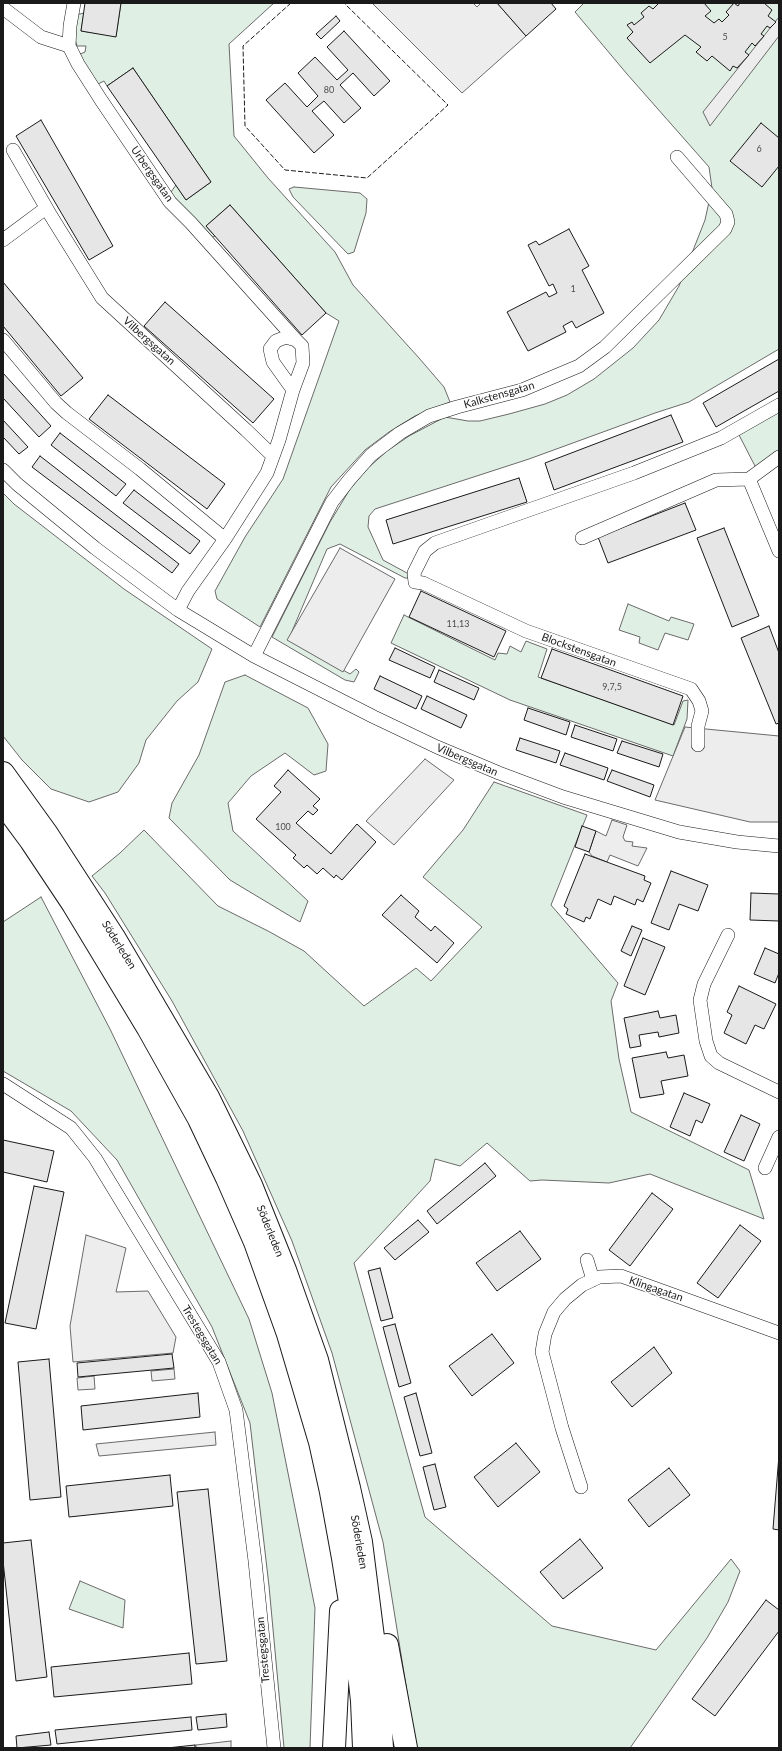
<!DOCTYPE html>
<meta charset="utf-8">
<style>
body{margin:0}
#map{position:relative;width:782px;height:1751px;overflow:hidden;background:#fff;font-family:Lato,sans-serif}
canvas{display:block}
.frame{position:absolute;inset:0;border:4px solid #1a1a1a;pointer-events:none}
</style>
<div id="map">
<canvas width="782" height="1751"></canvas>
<div class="frame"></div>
</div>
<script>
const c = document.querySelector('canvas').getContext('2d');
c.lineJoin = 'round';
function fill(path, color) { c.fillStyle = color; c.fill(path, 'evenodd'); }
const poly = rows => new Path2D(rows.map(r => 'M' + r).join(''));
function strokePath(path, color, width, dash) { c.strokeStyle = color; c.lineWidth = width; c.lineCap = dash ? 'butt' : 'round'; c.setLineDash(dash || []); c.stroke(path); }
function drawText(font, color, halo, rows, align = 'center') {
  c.font = font + ' Lato,sans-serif'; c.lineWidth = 3; c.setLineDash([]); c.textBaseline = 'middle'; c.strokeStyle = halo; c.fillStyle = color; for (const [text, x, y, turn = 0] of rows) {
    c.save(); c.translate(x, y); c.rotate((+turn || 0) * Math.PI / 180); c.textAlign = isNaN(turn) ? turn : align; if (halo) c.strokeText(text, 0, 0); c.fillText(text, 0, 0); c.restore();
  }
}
const green = poly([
 [121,3,274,3,229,44,234,136,268,178,335,252,353,285,419,358,444,387,450,402,415,416,389,432,365,450,331,487,260,627,217,599,215,591,245,537,283,479,339,321,326,313,230,205,206,226,215,236,211,238,173,198,171,192,176,185,186,200,211,182,133,68,107,86,104,81,98,84,78,55,85,52,86,46,77,46,75,39,76,15,84,13,81,31,116,36,121,3],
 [584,3,779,3,779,349,689,402,655,413,529,459,375,509,369,516,368,527,383,560,407,573,410,578,405,578,340,544,327,549,290,636,301,646,350,674,356,669,359,672,354,682,345,680,272,637,330,522,350,489,368,468,387,451,409,436,445,417,468,421,480,421,509,414,545,404,567,395,594,379,633,348,659,320,679,286,705,220,712,188,709,167,627,74,575,12,584,3],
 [294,187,360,193,367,199,366,213,354,252,348,254,293,197,289,189,294,187],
 [779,411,779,453,756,468,739,435,779,411],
 [3,493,14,504,124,589,212,649,198,682,177,701,146,740,139,763,118,792,89,802,51,789,22,760,3,736,3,493],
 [628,604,669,621,671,617,694,624,688,640,665,633,658,650,639,643,640,637,619,630,628,604],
 [404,615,495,660,498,653,507,654,510,646,521,652,526,641,547,649,538,677,674,725,683,701,688,700,687,719,673,756,510,700,391,643,404,615],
 [245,675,308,708,328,744,326,771,314,775,285,753,251,776,228,803,233,831,308,901,300,922,230,880,169,818,172,803,199,755,225,682,245,675],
 [494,782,587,815,551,905,618,983,611,1001,619,1059,631,1112,749,1170,764,1219,650,1174,609,1183,542,1180,530,1181,487,1143,460,1166,435,1159,430,1181,354,1263,425,1517,552,1626,656,1650,731,1559,740,1571,728,1602,707,1638,630,1748,416,1748,383,1542,332,1353,292,1241,243,1131,172,1001,105,893,92,876,120,853,144,830,218,906,268,931,304,951,364,1006,416,968,431,981,482,927,423,877,463,830,494,782],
 [41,897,110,1029,249,1319,272,1393,315,1608,310,1748,284,1748,269,1586,250,1423,212,1327,117,1160,71,1111,3,1071,3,922,41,897],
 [80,1581,125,1600,123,1628,69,1609,80,1581]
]);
const parking = poly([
 [372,3,473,3,477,7,481,3,497,3,526,36,462,93,372,3],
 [779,17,779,36,710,126,703,112,779,17],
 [340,548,395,579,343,672,287,640,340,548],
 [685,727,779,736,779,822,750,822,655,800,685,727],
 [425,759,454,780,394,845,366,821,425,759],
 [612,820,627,825,623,837,625,841,633,842,632,846,647,848,638,866,610,855,607,862,592,856,589,852,596,831,606,836,612,820],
 [86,1235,126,1248,116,1292,148,1291,176,1337,173,1353,73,1362,70,1326,86,1235],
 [174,1369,175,1379,152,1381,151,1371,174,1369],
 [94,1376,95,1389,78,1390,77,1378,94,1376],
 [215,1432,216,1445,99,1456,96,1444,215,1432],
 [231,1741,231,1748,196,1748,196,1745,231,1741]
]);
const building = poly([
 [85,3,121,3,116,37,81,31,85,3],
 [497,3,551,3,556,9,526,36,497,3],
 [659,3,704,3,711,11,705,16,714,23,719,19,722,22,729,15,726,12,734,3,738,6,740,3,764,3,772,10,768,16,776,22,770,28,767,26,761,34,764,36,755,46,752,43,745,52,749,55,737,68,733,66,730,71,712,56,707,61,696,52,701,47,685,35,650,63,627,38,633,32,627,25,632,22,634,25,644,17,641,13,649,6,653,9,659,3],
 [336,16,340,21,321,39,316,34,336,16],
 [344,31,390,81,374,96,353,73,340,85,361,108,344,123,324,101,312,111,334,135,314,153,266,100,285,83,307,107,318,96,298,73,315,57,337,80,348,70,327,47,344,31],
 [133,68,211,182,186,200,107,86,133,68],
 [41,120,113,246,89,260,16,136,41,120],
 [761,123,779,138,779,166,762,187,730,161,761,123],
 [230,205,326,313,302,335,206,226,230,205],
 [569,229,589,266,582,270,604,313,576,328,572,321,563,326,566,332,528,351,507,312,546,292,549,297,557,293,553,284,549,286,528,245,536,241,539,245,569,229],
 [3,282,83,378,61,396,3,326,3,282],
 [165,302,274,399,253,423,144,326,165,302],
 [779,359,779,391,716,427,703,403,779,359],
 [3,373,51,426,39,437,3,398,3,373],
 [108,395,225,484,207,509,89,419,108,395],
 [671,415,683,442,554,490,545,463,671,415],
 [3,420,28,447,19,454,3,437,3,420],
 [60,433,126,484,116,496,51,445,60,433],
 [40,456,179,564,172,573,32,467,40,456],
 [519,478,527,502,393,544,386,520,519,478],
 [134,490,200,541,190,554,123,503,134,490],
 [685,503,696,530,608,563,598,537,685,503],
 [724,528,759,616,732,627,697,538,724,528],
 [421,591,506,631,494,657,409,617,421,591],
 [769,626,779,653,779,723,776,724,741,638,769,626],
 [395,648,435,667,430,678,389,660,395,648],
 [552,649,683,696,673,725,541,678,552,649],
 [439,670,479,688,474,700,434,682,439,670],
 [380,676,422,696,416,709,374,689,380,676],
 [427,696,467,715,461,728,421,709,427,696],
 [528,708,570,722,566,735,524,720,528,708],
 [575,725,617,739,613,751,571,737,575,725],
 [520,738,560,751,556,763,516,750,520,738],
 [622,741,663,754,659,767,617,753,622,741],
 [565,753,608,768,604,780,560,765,565,753],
 [288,770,320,799,313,806,318,810,313,815,308,811,296,823,331,854,357,824,376,842,342,880,336,875,334,878,323,868,317,874,307,865,304,868,293,858,296,855,256,819,281,792,274,786,288,770],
 [612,770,654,785,650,797,607,781,612,770],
 [582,826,596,831,589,852,575,847,582,826],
 [585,854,645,876,644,880,651,883,643,902,637,899,635,905,614,896,611,905,598,899,590,919,586,917,584,922,566,914,568,909,564,906,585,854],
 [671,871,708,885,698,911,679,904,669,930,651,923,671,871],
 [751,893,779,894,779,921,750,920,751,893],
 [401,895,419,911,415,917,431,931,435,926,454,943,437,963,382,915,401,895],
 [632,926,642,930,631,956,621,951,632,926],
 [643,938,665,947,645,995,624,986,643,938],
 [765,948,779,954,779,973,775,983,754,974,765,948],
 [739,986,776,1004,764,1029,755,1025,746,1044,724,1033,732,1015,727,1012,739,986],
 [658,1011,660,1018,676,1015,679,1033,659,1037,658,1032,639,1035,641,1046,630,1048,624,1018,658,1011],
 [666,1052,668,1058,684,1055,688,1076,661,1081,664,1094,640,1098,632,1058,666,1052],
 [684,1093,710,1104,702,1123,696,1120,690,1136,670,1127,684,1093],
 [741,1115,760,1124,744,1161,724,1152,741,1115],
 [3,1140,54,1151,47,1182,3,1172,3,1140],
 [485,1163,496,1176,437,1224,427,1211,485,1163],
 [34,1186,64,1192,36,1329,5,1323,34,1186],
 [652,1193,673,1209,630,1266,609,1250,652,1193],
 [418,1220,429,1232,395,1260,384,1248,418,1220],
 [740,1225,761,1241,718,1298,697,1283,740,1225],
 [520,1231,541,1259,497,1291,476,1263,520,1231],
 [380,1268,393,1318,381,1321,368,1271,380,1268],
 [395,1324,411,1383,399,1387,383,1327,395,1324],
 [492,1334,514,1363,472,1396,449,1366,492,1334],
 [654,1347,672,1373,632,1407,611,1382,654,1347],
 [172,1354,174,1368,78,1377,77,1363,172,1354],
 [49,1359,61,1497,30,1500,18,1362,49,1359],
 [198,1393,200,1417,83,1430,81,1406,198,1393],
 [416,1393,432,1453,420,1456,404,1397,416,1393],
 [516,1443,540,1472,498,1507,474,1477,516,1443],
 [779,1455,779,1530,773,1529,779,1455],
 [435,1464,446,1507,434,1510,423,1467,435,1464],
 [669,1468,690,1495,649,1527,628,1500,669,1468],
 [170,1475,173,1506,69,1517,66,1486,170,1475],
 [208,1489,227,1661,196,1664,177,1492,208,1489],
 [580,1539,603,1568,563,1599,540,1572,580,1539],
 [31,1540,47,1677,16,1681,3,1561,3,1543,31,1540],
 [766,1600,779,1610,779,1631,715,1716,692,1699,766,1600],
 [189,1653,192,1684,54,1697,51,1667,189,1653],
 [226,1714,227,1727,198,1730,196,1717,226,1714],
 [191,1717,192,1730,57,1744,55,1730,191,1717],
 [49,1732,51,1745,17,1748,16,1736,49,1732],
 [195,1745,195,1748,167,1748,195,1745]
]);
const street = poly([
 [74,3,70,26,69,46,78,64,101,100,170,202,191,223,296,340],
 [3,8,41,37,69,46],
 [13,150,51,216,102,298,246,430,273,456],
 [3,240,46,208],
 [3,340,56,403,67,413,140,469,225,539],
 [3,470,17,484,95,548,178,610,254,656,374,717,437,747,499,773,563,797,679,832,737,842,779,846],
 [749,479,779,551],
 [582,538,716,480,749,479,779,457],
 [178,610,188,591,225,539,267,473,279,440,293,390,273,362,270,349,276,341,286,337,296,340,302,346,303,363,293,390],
 [254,656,332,502,349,480,371,455,400,433,429,416,457,407,522,390,579,366,605,347,725,229,728,222,726,214,677,157],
 [698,745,698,726,702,711,699,701,691,689,526,631,423,583,415,582,414,573,425,551,435,543,634,473,721,438,779,405],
 [728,935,704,984,700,1000,706,1041,711,1056,719,1063,779,1092],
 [3,1084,71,1128,95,1158,219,1362,236,1410,255,1561,274,1748],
 [765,1168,779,1137],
 [587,1260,593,1280],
 [581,1487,562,1428,542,1352,545,1334,554,1312,565,1299,582,1285,599,1277,621,1276,779,1333]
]);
const highway = poly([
 [3,773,47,834,115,939,208,1097,251,1185,285,1270,317,1360,349,1488,361,1542,377,1669,382,1748],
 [3,803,31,841,73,904,148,1028,199,1119,227,1178,255,1242,288,1334,320,1442,331,1492,343,1558,354,1627,362,1701,364,1748],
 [387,1645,406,1748],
 [334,1748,341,1611]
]);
const fence = poly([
 [291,3,243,46,245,126,285,170,367,178,448,105,344,3]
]);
const numberNames = [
 ["5",725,37],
 ["80",329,90],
 ["6",759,149],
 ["1",573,289],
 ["11,13",458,624],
 ["9,7,5",612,687],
 ["100",283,827]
];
const streetNames = [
 ["Urbergsgatan",152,174,55],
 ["Vilbergsgatan",149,341,42],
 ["Kalkstensgatan",499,395,-16],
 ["Blockstensgatan",579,650,20],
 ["Vilbergsgatan",467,760,23],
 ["Söderleden",119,945,58],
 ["Söderleden",270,1231,68],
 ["Klingagatan",656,1289,19],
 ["Trestegsgatan",202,1335,59],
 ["Söderleden",359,1542,80],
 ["Trestegsgatan",263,1650,-95]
];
fill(green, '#e0efe3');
strokePath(green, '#6a6a6a', 1);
fill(parking, '#ededed');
strokePath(parking, '#6a6a6a', 1);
fill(building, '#e6e6e6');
strokePath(building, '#1a1a1a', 1);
strokePath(street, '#1a1a1a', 14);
strokePath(highway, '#1a1a1a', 24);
strokePath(street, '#fff', 13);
strokePath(highway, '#fff', 22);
strokePath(fence, '#1a1a1a', 1, [5, 2]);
drawText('9px', '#4d4d4d', null, numberNames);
drawText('11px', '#1a1a1a', '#fff', streetNames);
</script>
